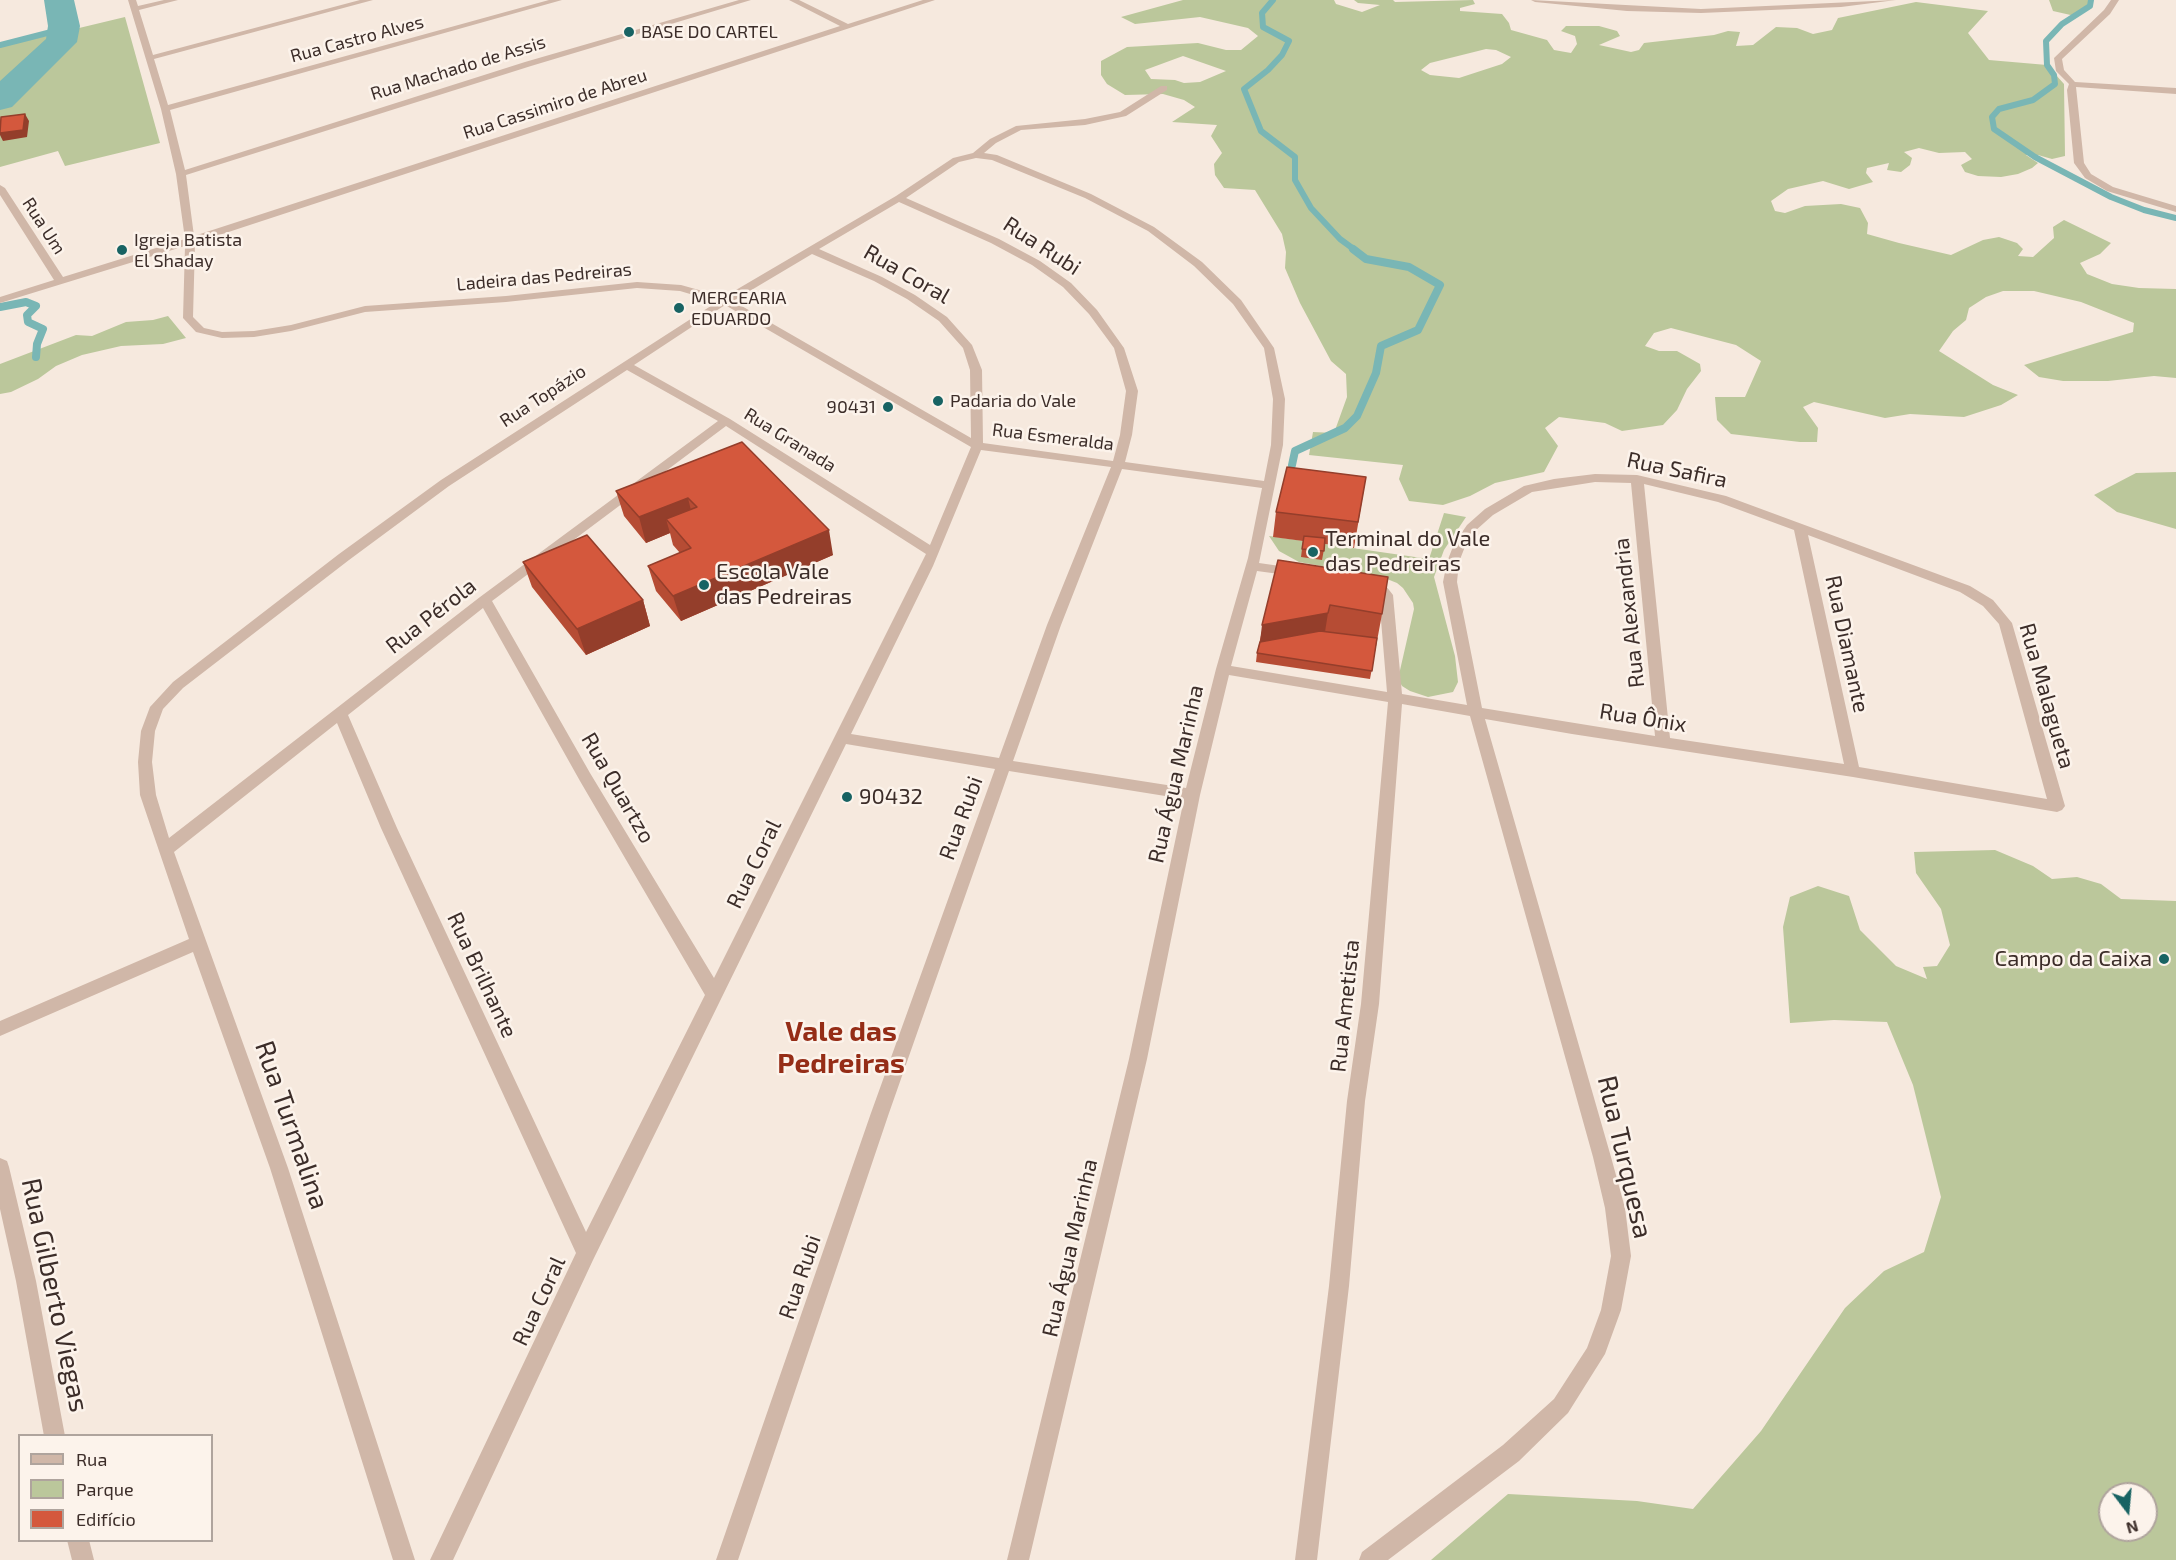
<!DOCTYPE html>
<meta charset="utf-8">
<style>
body{margin:0}
#map{position:relative;width:2176px;height:1560px;overflow:hidden;background:#f6e9de;font-family:"Exo 2",sans-serif}
canvas{display:block}
.legend{position:absolute;left:18px;top:1434px;width:195px;height:108px;box-sizing:border-box;background:#fcf3eb;border:2px solid #afa49d;margin:0;padding:8px 10px;list-style:none;font-size:18px;color:#3c2d29}
.legend li{display:flex;align-items:center;gap:12px;height:30px}
.legend b{width:30px;border:2px solid #afa49d}
.north{position:absolute;left:2098px;top:1482px;width:60px;height:60px;box-sizing:border-box;background:#fcf3eb;border:2px solid #afa49d;border-radius:50%;rotate:164deg;font-size:16px;font-weight:700;line-height:24px;text-align:center;color:#3c2d29}
.north::after{content:'';display:block;margin:auto;width:21px;height:27px;background:#186363;clip-path:polygon(50% 0,100% 100%,50% 72%,0 100%)}
</style>
<div id="map">
<canvas width="2176" height="1560"></canvas>
<ul class="legend">
<li><b style="height:8px;background:#d0b7a8"></b>Rua</li>
<li><b style="height:16px;background:#bbc79b"></b>Parque</li>
<li><b style="height:16px;background:#d4583d"></b>Edifício</li>
</ul>
<div class="north">N</div>
</div>
<script>
const c = document.querySelector('canvas').getContext('2d');
c.lineJoin = 'round';
function fill(path, color) { c.fillStyle = color; c.fill(path, 'evenodd'); }
const poly = rows => new Path2D(rows.map(r => 'M' + r).join(''));
function strokePath(path, color, width, dash) { c.strokeStyle = color; c.lineWidth = width; c.lineCap = dash ? 'butt' : 'round'; c.setLineDash(dash || []); c.stroke(path); }
function drawText(font, color, halo, rows, align = 'center') {
  c.font = font + ' "Exo 2",sans-serif'; c.lineWidth = 5; c.setLineDash([]); c.textBaseline = 'middle'; c.strokeStyle = halo; c.fillStyle = color; for (const [text, x, y, turn = 0] of rows) {
    c.save(); c.translate(x, y); c.rotate((+turn || 0) * Math.PI / 180); c.textAlign = isNaN(turn) ? turn : align; if (halo) c.strokeText(text, 0, 0); c.fillText(text, 0, 0); c.restore();
  }
}
const green = poly([
 [1183,0,1334,0,1336,4,1362,12,1380,5,1358,3,1354,0,1393,0,1395,2,1473,0,1475,4,1460,8,1460,11,1502,14,1509,23,1511,30,1547,40,1554,50,1571,53,1577,44,1575,36,1561,31,1566,26,1599,26,1617,31,1620,36,1599,45,1631,52,1639,50,1644,43,1714,35,1728,31,1740,32,1736,46,1753,45,1776,27,1797,28,1813,34,1832,30,1838,18,1916,2,1988,11,1968,33,1989,60,2047,65,2064,84,2065,156,2052,159,2038,155,2026,155,2038,163,2032,168,2018,174,2001,177,1978,176,1965,172,1961,165,1972,159,1965,152,1939,153,1919,148,1904,152,1912,158,1910,165,1901,172,1887,170,1889,163,1867,168,1866,173,1873,182,1849,189,1823,181,1788,189,1771,201,1775,211,1785,213,1805,206,1841,204,1860,208,1868,223,1867,234,1899,243,1951,255,1983,240,1999,237,2017,243,2023,249,2018,256,2033,257,2054,238,2053,227,2064,220,2111,243,2100,254,2080,263,2087,274,2112,284,2139,288,2176,289,2176,378,2154,376,2108,381,2063,381,2039,377,2024,365,2133,332,2134,323,2081,302,2034,291,2003,291,1986,297,1969,308,1966,320,1953,331,1939,351,1993,385,2018,395,2001,405,1964,417,1910,414,1885,418,1814,402,1803,407,1818,428,1817,442,1800,442,1731,434,1717,420,1715,397,1745,397,1761,361,1736,345,1671,328,1654,333,1645,346,1659,351,1677,351,1700,364,1701,371,1687,389,1677,410,1663,425,1622,431,1605,423,1559,417,1545,428,1558,446,1544,472,1495,483,1470,496,1443,505,1409,501,1399,479,1403,465,1309,455,1313,432,1334,433,1347,397,1346,374,1331,361,1300,303,1285,268,1286,252,1282,234,1255,190,1224,188,1215,175,1214,164,1222,153,1211,136,1217,125,1172,122,1195,107,1184,100,1163,94,1125,95,1107,84,1101,75,1101,61,1127,47,1198,43,1226,50,1241,50,1258,36,1248,28,1200,17,1135,24,1121,17],
 [1486,49,1496,50,1511,57,1502,64,1459,78,1430,75,1421,70,1430,63],
 [1183,56,1226,71,1200,82,1184,83,1175,80,1151,79,1145,70],
 [2049,0,2091,0,2090,6,2075,16,2053,11],
 [125,17,160,143,65,166,58,151,0,167,0,47],
 [168,316,186,338,163,344,121,346,82,355,56,366,38,379,11,392,0,394,0,364,76,335,92,336,126,322,153,320],
 [2176,472,2176,529,2117,512,2094,495,2136,473],
 [1444,513,1466,517,1444,550,1434,577,1455,656,1458,682,1453,692,1428,697,1410,691,1402,686,1398,679,1414,609,1413,603,1403,588,1397,583,1382,577,1299,562,1279,551,1269,536,1429,559],
 [1995,850,2033,866,2052,879,2077,877,2101,884,2121,899,2176,901,2176,1560,1431,1560,1508,1494,1637,1501,1693,1509,1761,1431,1845,1308,1884,1271,1924,1252,1941,1197,1913,1085,1887,1022,1834,1020,1790,1023,1783,927,1790,897,1818,886,1849,896,1860,930,1896,966,1927,979,1923,967,1937,966,1950,945,1941,909,1916,873,1914,852],
 [2110,1494,2146,1494,2146,1530,2110,1530]
]);
const streamFar1 = poly([
 [1273,0,1262,13,1263,27,1289,41,1282,55,1268,70,1244,89,1261,131,1295,157,1295,180,1311,208,1340,239,1355,250],
 [2091,0,2090,6,2062,24,2046,41,2047,65,2054,75,2055,84,2033,100,1999,109,1992,117,1994,129,2035,157,2111,197,2144,210,2176,218],
 [0,45,63,29]
]);
const stream = poly([
 [0,307,26,302,36,306,27,315,28,322,43,329,37,344,36,357],
 [1292,465,1295,451,1345,428,1357,416,1376,373,1381,346,1418,330,1440,285,1409,267,1366,259,1353,249]
]);
const river = poly([
 [44,0,74,0,80,26,77,42,12,107,0,110,0,81,46,39,48,26,44,0]
]);
const minor = poly([
 [128,0,136,0,138,6,164,0,178,0,139,10,153,55,360,0,373,0,154,59,168,105,549,0,562,0,170,110,185,170,525,62,739,0,751,0,531,66,186,175,194,236,840,26,789,0,799,0,848,24,923,0,935,0,195,243,193,317,204,328,222,332,254,331,291,325,365,306,506,296,637,282,681,285,724,297,896,196,953,158,973,153,990,139,1016,126,1085,119,1120,112,1161,86,1167,86,1167,90,1126,116,1085,125,1021,130,996,143,984,153,997,155,1091,194,1154,227,1202,262,1241,300,1274,348,1285,399,1283,445,1259,563,1294,568,1301,572,1294,576,1257,571,1231,666,1387,692,1379,596,1364,584,1371,580,1386,586,1393,595,1402,694,1467,705,1443,582,1447,562,1454,544,1467,525,1485,509,1524,486,1554,479,1595,474,1637,475,1726,496,1970,586,1993,600,2012,623,2065,806,2062,810,2057,812,1853,777,1572,734,1485,719,1611,1157,1625,1208,1631,1256,1621,1310,1605,1354,1568,1413,1519,1461,1388,1560,1359,1560,1362,1552,1503,1445,1554,1399,1587,1348,1601,1310,1611,1256,1605,1208,1593,1157,1470,716,1402,704,1379,1004,1365,1101,1349,1286,1317,1560,1295,1560,1329,1286,1347,1101,1361,1004,1388,702,1229,675,1200,795,1147,1059,1029,1560,1007,1560,1129,1059,1184,799,1009,771,889,1113,738,1560,716,1560,871,1113,995,769,846,744,593,1260,453,1560,430,1560,576,1253,381,828,337,723,174,852,288,1168,415,1560,393,1560,270,1168,193,952,0,1036,0,1021,189,939,140,795,138,762,141,731,150,707,173,682,339,554,441,480,717,302,680,291,637,288,506,302,365,312,291,331,254,337,222,338,196,332,183,318,185,246,0,303,0,297,54,280,0,195,0,185,5,188,63,277,185,239,176,174,161,109,128,0],
 [976,158,992,160,1085,198,1148,231,1194,266,1233,304,1264,348,1273,399,1271,445,1264,481,1125,462,1132,435,1138,391,1124,348,1097,310,1071,283,1040,261,999,239,906,198,959,162,976,158],
 [899,202,991,243,1032,265,1063,287,1089,314,1114,348,1126,391,1120,435,1113,461,983,443,982,370,972,345,947,317,915,295,882,277,819,249,899,202],
 [812,254,874,281,907,299,939,321,963,348,970,370,971,438,733,301,812,254],
 [725,305,971,447,930,545,730,419,634,365,725,305],
 [627,370,718,421,480,597,169,838,156,795,152,762,155,731,163,709,183,688,349,560,449,486,627,370],
 [726,426,926,554,714,978,590,773,492,601,726,426],
 [981,450,1111,467,1047,625,999,758,851,734,933,566,981,450],
 [1122,469,1262,488,1248,558,1216,669,1186,788,1013,761,1061,625,1122,469],
 [1595,482,1631,483,1655,736,1482,708,1457,582,1459,562,1466,544,1475,531,1493,515,1532,492,1595,482],
 [1644,484,1718,502,1794,530,1844,764,1670,738,1644,484],
 [1808,535,1960,592,1983,606,1999,624,2047,799,1859,767,1808,535],
 [483,608,580,781,705,995,586,1232,397,828,348,715,483,608],
 [1531,0,1701,9,1896,0,1841,7,1701,13,1627,11,1535,2,1531,0],
 [2111,0,2119,0,2110,14,2062,59,2064,70,2075,82,2176,88,2176,94,2076,87,2084,163,2091,174,2113,187,2176,206,2176,212,2107,191,2085,178,2074,163,2067,90,2069,84,2056,71,2054,58,2104,10,2111,0],
 [0,1158,7,1161,9,1167,36,1281,65,1436,44,1436,16,1281,0,1209,0,1158],
 [67,1540,89,1540,94,1560,72,1560,67,1540]
]);
const wall = poly([
 [742,442,833,555,681,621,656,591,648,566,680,553,673,545,670,533,646,543,624,516,616,491],
 [1366,477,1354,548,1325,544,1322,560,1301,557,1303,541,1273,537,1276,512],
 [1278,560,1382,614,1370,679,1256,662,1257,653],
 [523,562,643,600,650,626,586,655,532,587]
]);
const shadedWall = poly([
 [25,114,29,121,27,137,3,141,0,135,0,133],
 [688,498,694,523,666,519,670,533,646,543,639,517],
 [829,530,833,555,681,621,673,596],
 [643,600,650,626,586,655,577,629],
 [1328,613,1324,638,1259,650,1262,625]
]);
const building = poly([
 [25,114,23,130,0,133,1,117,25,114],
 [742,442,829,530,673,596,648,566,691,548,666,519,697,507,688,498,639,517,616,491,742,442],
 [1287,467,1366,477,1358,522,1276,512,1287,467],
 [587,535,643,600,577,629,523,562,587,535],
 [1304,536,1325,538,1324,551,1302,549,1304,536],
 [1278,560,1388,577,1382,614,1330,605,1328,613,1262,625,1278,560],
 [1320,631,1377,638,1372,671,1257,653,1260,642,1320,631]
]);
const markers = [
 [629,32,6,"#186363"],
 [122,250,6,"#186363"],
 [679,308,6,"#186363"],
 [938,401,6,"#186363"],
 [888,407,6,"#186363"],
 [1313,552,6,"#186363"],
 [704,585,6,"#186363"],
 [847,797,6,"#186363"],
 [2164,959,6,"#186363"]
];
const farPoinames = [
 ["BASE DO CARTEL",641,32],
 ["Igreja Batista",134,240],
 ["El Shaday",134,261],
 ["MERCEARIA",691,298],
 ["EDUARDO",691,319],
 ["Padaria do Vale",950,401],
 ["90431",876,407,"right"]
];
const farStreetnames = [
 ["Rua Castro Alves",357,39,-15],
 ["Rua Machado de Assis",458,68,-17],
 ["Rua Cassimiro de Abreu",555,104,-18],
 ["Rua Um",44,226,57],
 ["Ladeira das Pedreiras",544,277,-5],
 ["Rua Topázio",543,396,-33],
 ["Rua Esmeralda",1053,437,7],
 ["Rua Granada",790,440,32]
];
const streetNames = [
 ["Rua Rubi",1042,246,33],
 ["Rua Coral",907,274,30],
 ["Rua Safira",1677,470,12],
 ["Rua Alexandria",1629,613,-96],
 ["Rua Pérola",431,616,-38],
 ["Rua Diamante",1847,644,78],
 ["Rua Malagueta",2047,696,74],
 ["Rua Ônix",1643,718,9],
 ["Rua Água Marinha",1176,774,-77],
 ["Rua Quartzo",618,788,60],
 ["Rua Rubi",961,818,-70],
 ["Rua Coral",754,864,-64],
 ["Rua Brilhante",482,975,65],
 ["Rua Ametista",1345,1006,-84],
 ["Rua Água Marinha",1070,1248,-77],
 ["Rua Rubi",800,1277,-71],
 ["Rua Coral",539,1301,-65]
];
const poiNames = [
 ["Terminal do Vale",1325,539],
 ["das Pedreiras",1325,564],
 ["Escola Vale",716,572],
 ["das Pedreiras",716,597],
 ["90432",859,797],
 ["Campo da Caixa",2152,959,"right"]
];
const nearStreetnames = [
 ["Rua Turmalina",292,1125,71],
 ["Rua Turquesa",1625,1157,77],
 ["Rua Gilberto Viegas",55,1295,78]
];
const districtNames = [
 ["Vale das",841,1032],
 ["Pedreiras",841,1064]
];
fill(green, '#bbc79b');
strokePath(streamFar1, '#79b6b5', 6);
strokePath(stream, '#79b6b5', 8);
fill(river, '#79b6b5');
fill(minor, '#d0b7a8');
fill(wall, '#b64c34');
fill(shadedWall, '#943e2b');
fill(building, '#d4583d');
strokePath(building, '#943e2b', 1.5);
for (const [x, y, r, color] of markers) { const dot = new Path2D(); dot.arc(x, y, r, 0, 2 * Math.PI); c.fillStyle = color; c.fill(dot); strokePath(dot, '#fcf3eb', 2); }
drawText('18px', '#3c2d29', '#fcf3eb', farPoinames, 'left');
drawText('18px', '#3c2d29', '#fcf3eb', farStreetnames);
drawText('22px', '#3c2d29', '#fcf3eb', streetNames);
drawText('22px', '#3c2d29', '#fcf3eb', poiNames, 'left');
drawText('27px', '#3c2d29', '#fcf3eb', nearStreetnames);
drawText('bold 28px', '#952d17', '#fcf3eb', districtNames);
</script>
